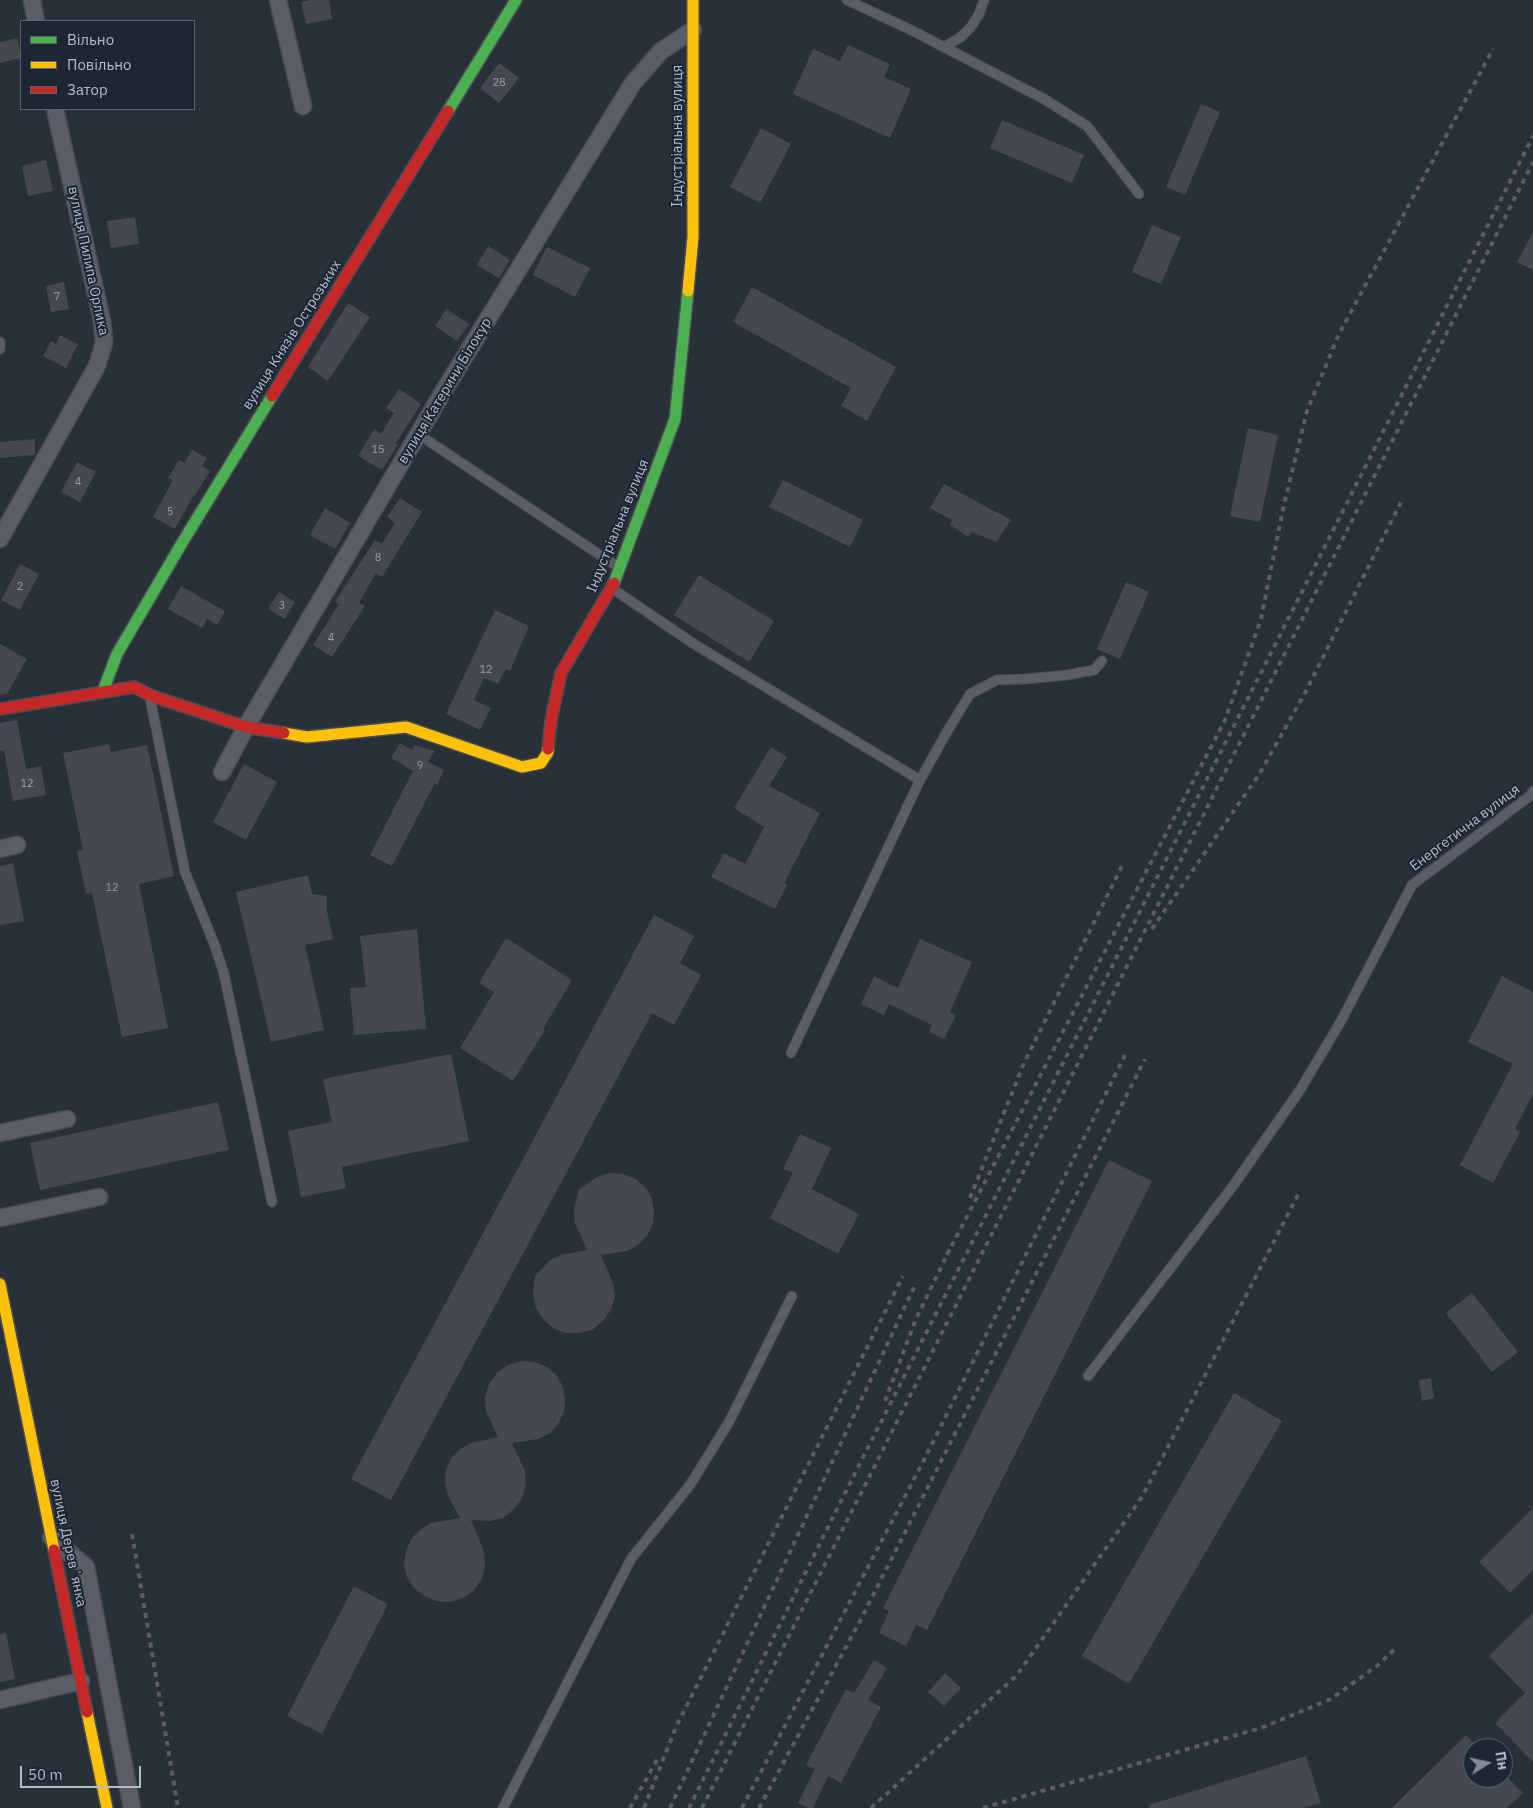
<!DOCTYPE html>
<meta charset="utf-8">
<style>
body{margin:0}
#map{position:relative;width:1533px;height:1808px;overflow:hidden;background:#2a3038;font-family:"IBM Plex Sans",sans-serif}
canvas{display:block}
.legend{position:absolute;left:20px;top:20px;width:175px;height:90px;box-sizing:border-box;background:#1d2633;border:1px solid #59626f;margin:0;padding:6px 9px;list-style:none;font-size:15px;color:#b4bcc9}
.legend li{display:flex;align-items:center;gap:10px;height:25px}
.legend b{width:25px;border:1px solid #59626f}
.north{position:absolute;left:1463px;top:1738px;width:50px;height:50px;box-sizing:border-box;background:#1d2633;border:1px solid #59626f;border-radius:50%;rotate:80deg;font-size:14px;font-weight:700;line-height:20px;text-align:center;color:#b4bcc9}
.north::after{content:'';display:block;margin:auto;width:18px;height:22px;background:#848b96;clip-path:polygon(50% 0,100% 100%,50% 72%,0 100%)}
.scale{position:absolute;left:20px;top:1766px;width:121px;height:22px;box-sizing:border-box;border:2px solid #b4bcc9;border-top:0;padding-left:6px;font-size:15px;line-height:18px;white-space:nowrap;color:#b4bcc9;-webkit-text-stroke:4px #1d2633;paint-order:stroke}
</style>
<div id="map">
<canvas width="1533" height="1808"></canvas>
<ul class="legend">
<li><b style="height:6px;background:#4caf50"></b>Вільно</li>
<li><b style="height:6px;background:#ffc107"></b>Повільно</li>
<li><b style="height:6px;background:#c62828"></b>Затор</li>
</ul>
<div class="north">Пн</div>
<div class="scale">50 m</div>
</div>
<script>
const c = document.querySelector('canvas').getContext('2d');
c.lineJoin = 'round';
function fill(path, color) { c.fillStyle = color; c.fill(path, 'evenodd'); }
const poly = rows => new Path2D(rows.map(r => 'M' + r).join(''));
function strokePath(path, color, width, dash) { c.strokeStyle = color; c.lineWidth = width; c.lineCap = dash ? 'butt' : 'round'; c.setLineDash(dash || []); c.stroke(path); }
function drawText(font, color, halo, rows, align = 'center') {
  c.font = font + ' "IBM Plex Sans",sans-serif'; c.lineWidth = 4; c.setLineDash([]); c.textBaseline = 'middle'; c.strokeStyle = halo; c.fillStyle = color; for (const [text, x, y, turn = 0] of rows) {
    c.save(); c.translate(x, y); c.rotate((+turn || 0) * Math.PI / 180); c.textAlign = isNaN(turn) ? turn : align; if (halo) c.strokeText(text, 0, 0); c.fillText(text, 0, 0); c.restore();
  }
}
const building = poly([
 [310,0,329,0,332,19,306,24,301,2],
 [17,38,21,58,0,63,0,42],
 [848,45,890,64,884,77,911,89,890,138,793,94,813,49,840,61],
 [499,63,519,78,499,103,480,88],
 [1201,104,1220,112,1185,195,1166,187],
 [1002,120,1084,155,1072,183,990,148],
 [761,128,791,144,760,203,730,187],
 [46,160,53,191,28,196,22,166],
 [135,217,139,244,111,248,107,221],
 [1152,225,1181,237,1161,284,1132,272],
 [1533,232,1533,270,1517,262],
 [488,246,510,260,499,278,477,265],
 [547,247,590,268,575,297,533,275],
 [64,282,69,309,51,312,46,286],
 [752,287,896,367,867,421,841,406,851,388,733,322],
 [348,303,370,317,328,381,308,367],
 [446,309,469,324,457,341,435,326],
 [60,335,78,344,66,368,43,356,51,341,56,344],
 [399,389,421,404,396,443,398,444,382,470,358,456,374,429,381,434,394,413,386,408],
 [1248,428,1278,435,1260,522,1230,516],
 [35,439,35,455,0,458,0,442],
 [192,450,207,458,202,466,210,471,194,497,193,496,175,529,153,517,173,480,168,478,179,460,184,463],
 [77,462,96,472,80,502,61,492],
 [783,480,863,520,850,547,769,507],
 [944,484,1011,520,996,542,972,532,968,537,950,525,952,520,930,508],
 [400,498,422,512,382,577,376,573,359,603,365,606,332,657,313,645,339,604,335,602,349,580,375,540,382,544,395,523,387,517],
 [325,508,350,523,335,549,310,535],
 [20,564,39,574,20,610,1,600],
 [699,575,774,621,749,662,674,615],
 [1126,582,1149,592,1120,659,1097,649],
 [181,586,225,611,217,625,207,619,202,628,168,609],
 [279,592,295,602,285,619,268,609],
 [495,610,529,626,510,671,506,669,498,684,484,678,474,700,491,708,480,730,446,714],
 [0,644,27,659,7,694,0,695],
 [17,720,26,769,41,766,46,795,13,801,4,750,0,751,0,723],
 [400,743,412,750,415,745,434,751,428,762,444,770,437,785,435,783,392,866,370,855,413,771,391,758],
 [109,744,111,752,147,745,174,876,139,884,168,1028,122,1037,92,893,86,894,77,851,83,850,63,753],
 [771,747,787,757,769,786,820,813,784,883,787,885,775,909,711,877,724,853,745,864,764,827,734,808],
 [244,764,277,782,246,840,213,822],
 [13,863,24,921,0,925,0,866],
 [308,875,312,894,327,896,327,911,333,939,305,945,324,1030,271,1042,236,892],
 [654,915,694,936,680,963,701,975,674,1025,652,1013,391,1500,351,1479],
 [417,929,426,1029,354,1035,350,988,366,987,360,936],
 [506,938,572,980,543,1029,545,1030,513,1081,460,1048,494,992,479,983],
 [920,939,972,962,950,1012,956,1015,944,1039,929,1032,932,1025,889,1004,884,1015,861,1004,874,976,898,988],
 [1502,976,1533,992,1533,1094,1515,1129,1520,1132,1493,1183,1460,1165,1513,1064,1468,1042],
 [451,1054,469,1141,342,1167,346,1188,301,1197,288,1131,332,1122,323,1079],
 [218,1102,229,1150,40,1190,30,1143],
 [800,1134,831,1148,812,1189,859,1214,838,1254,770,1218,793,1173,783,1169],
 [1109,1160,1152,1181,927,1630,916,1625,906,1646,879,1633,889,1611,883,1608],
 [610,1173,623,1174,636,1179,646,1188,652,1199,654,1212,653,1224,647,1236,638,1245,627,1251,601,1255,613,1283,615,1297,611,1310,603,1321,592,1330,579,1333,565,1333,553,1328,543,1319,536,1308,533,1295,535,1276,549,1261,560,1255,587,1250,575,1223,574,1209,579,1189,597,1177],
 [1472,1293,1518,1352,1492,1372,1446,1313],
 [521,1361,534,1362,547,1367,557,1376,563,1387,565,1399,564,1412,558,1424,550,1433,538,1439,512,1443,525,1471,526,1484,522,1498,514,1509,503,1518,490,1521,471,1520,484,1552,485,1565,482,1579,474,1590,463,1598,450,1602,436,1601,424,1596,414,1588,407,1577,404,1564,406,1551,411,1539,420,1530,431,1523,460,1518,448,1496,445,1483,446,1470,451,1459,460,1449,471,1443,498,1437,486,1411,485,1397,489,1384,497,1373,508,1365],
 [1431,1378,1434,1398,1422,1401,1419,1380],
 [1234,1393,1282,1421,1129,1684,1082,1656],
 [1533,1508,1533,1570,1510,1593,1479,1562],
 [354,1586,388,1604,322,1734,287,1716],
 [1533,1613,1533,1762,1495,1723,1525,1693,1489,1656],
 [6,1633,15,1679,0,1682,0,1634],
 [874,1660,887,1668,868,1700,881,1707,841,1783,828,1776,813,1808,808,1808,798,1803,815,1769,806,1765,846,1689,854,1693],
 [945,1673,961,1688,944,1706,928,1692],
 [1466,1735,1473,1742,1473,1778,1508,1778,1523,1793,1507,1808,1392,1808],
 [1306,1756,1321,1803,1304,1808,1149,1808,1149,1805]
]);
const lane = poly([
 [847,0,911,30,1044,99,1087,126,1139,194],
 [944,47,961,37,971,27,979,14,984,0],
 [0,342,0,349],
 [418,434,618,567],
 [613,589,694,644,920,780,948,730,970,694,997,680,1025,679,1067,675,1094,670,1102,661],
 [150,698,185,872,215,946,224,974,272,1202],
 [791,1053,920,780],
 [1088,1376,1233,1186,1300,1090,1341,1021,1412,885,1531,795,1533,791],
 [503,1808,631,1559,690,1485,729,1422,792,1296]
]);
const street = poly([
 [32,0,36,21],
 [278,0,303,106],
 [0,539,97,366,104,343,102,321,55,109],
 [222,772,247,725,443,392,633,83,661,51,693,30],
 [0,849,17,845],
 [0,1133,67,1119],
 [0,1218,99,1197],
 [51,1537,86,1567,132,1808],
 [0,1700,81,1681]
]);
const fast = poly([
 [448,111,516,0],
 [614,583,675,419,688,291],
 [103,691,117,654,182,543,272,396]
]);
const slow = poly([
 [688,291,693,237,693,0],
 [284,733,307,737,406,727,522,767,541,763,548,752,548,749],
 [0,1284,54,1550],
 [87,1712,107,1808]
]);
const jam = poly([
 [272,396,448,111],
 [0,709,134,687,152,696,246,727,284,733],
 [548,749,551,720,561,673,614,583],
 [54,1550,87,1712]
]);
const rail = poly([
 [1152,929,1260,773,1306,691,1401,502],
 [970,1198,1024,1063,1123,864],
 [947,1255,1225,720,1261,619,1283,509,1307,411,1339,334,1493,49],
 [885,1401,916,1319,950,1249],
 [132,1534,178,1808],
 [630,1808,657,1760],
 [644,1808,676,1727,903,1276],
 [670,1808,916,1283],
 [689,1808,842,1499,1533,136],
 [702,1808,1533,162],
 [742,1808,925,1458,1127,1051],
 [759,1808,860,1621,1145,1059],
 [871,1808,1017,1675,1142,1497,1300,1191],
 [983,1808,1261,1728,1331,1699,1378,1665,1394,1650]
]);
const numberNames = [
 ["28",499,83],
 ["7",57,297],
 ["15",378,450],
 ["4",78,482],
 ["5",170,512],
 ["8",378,558],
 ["2",20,587],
 ["3",282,606],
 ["4",331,638],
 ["12",486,670],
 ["9",420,766],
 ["12",27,784],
 ["12",112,888]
];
const streetNames = [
 ["Індустріальна вулиця",678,136,-90],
 ["вулиця Пилипа Орлика",88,261,78],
 ["вулиця Князів Острозьких",292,335,-58],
 ["вулиця Катерини Білокур",445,391,-59],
 ["Індустріальна вулиця",618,526,-68],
 ["Енергетична вулиця",1465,828,-37],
 ["вулиця Деревʼянка",68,1543,78]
];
fill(building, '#444950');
strokePath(lane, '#484c53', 11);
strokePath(street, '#484c53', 19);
strokePath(fast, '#484c53', 14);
strokePath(slow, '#484c53', 14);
strokePath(jam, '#484c53', 14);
strokePath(lane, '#5a5e66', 9);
strokePath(street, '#5a5e66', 16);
strokePath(fast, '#4caf50', 11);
strokePath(slow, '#ffc107', 11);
strokePath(jam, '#c62828', 11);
strokePath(rail, '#595d64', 4, [5, 5]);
drawText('11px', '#989fab', null, numberNames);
drawText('14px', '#b4bcc9', '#1d2633', streetNames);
</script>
